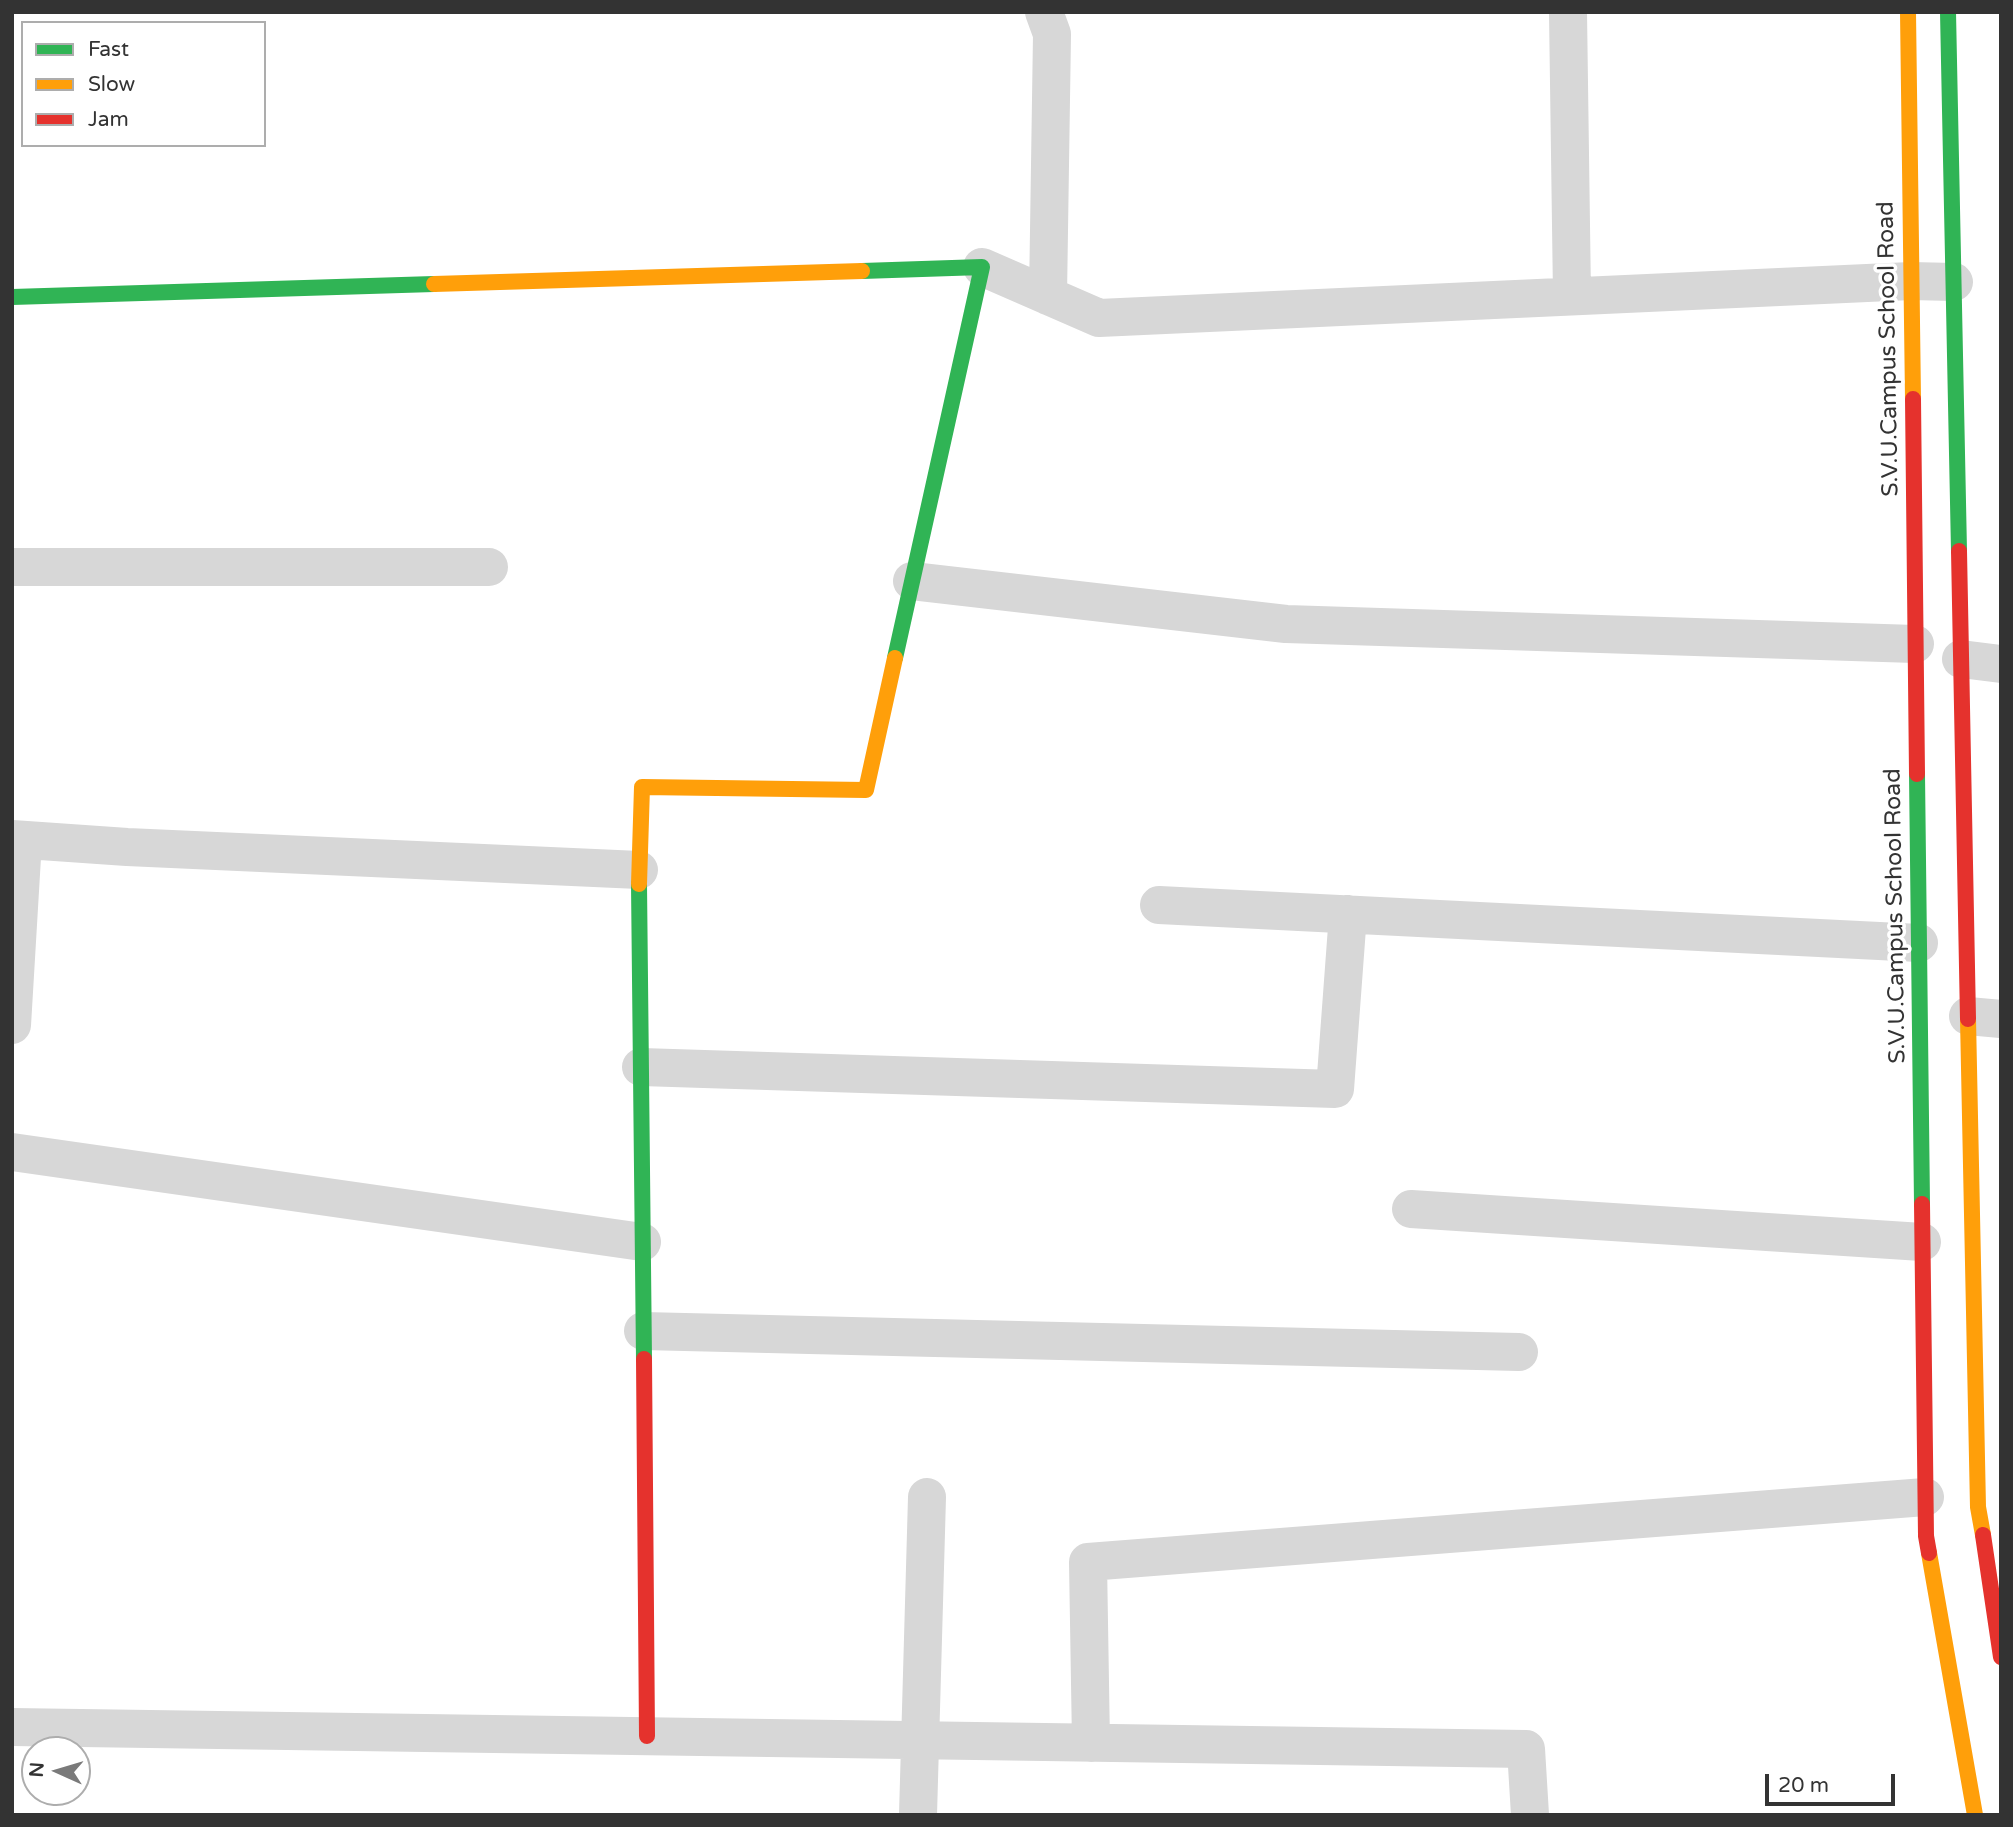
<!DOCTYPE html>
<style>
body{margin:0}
#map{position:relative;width:2013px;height:1827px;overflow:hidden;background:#fff;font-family:"Varela Round",sans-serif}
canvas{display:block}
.frame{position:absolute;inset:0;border:14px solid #333;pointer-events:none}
.legend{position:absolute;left:21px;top:21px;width:245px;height:126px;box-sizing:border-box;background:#fff;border:2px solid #adadad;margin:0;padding:9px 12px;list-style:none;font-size:21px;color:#333}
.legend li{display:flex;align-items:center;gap:14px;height:35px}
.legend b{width:35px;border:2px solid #adadad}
.north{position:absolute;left:21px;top:1736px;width:70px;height:70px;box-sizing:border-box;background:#fff;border:2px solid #adadad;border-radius:50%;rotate:274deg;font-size:19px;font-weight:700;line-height:28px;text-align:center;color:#333}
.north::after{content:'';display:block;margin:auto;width:24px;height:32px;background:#7a7a7a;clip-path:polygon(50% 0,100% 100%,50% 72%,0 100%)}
.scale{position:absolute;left:1765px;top:1774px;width:130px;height:32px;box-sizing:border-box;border:4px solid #333;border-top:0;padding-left:9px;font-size:21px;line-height:24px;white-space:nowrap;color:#333;-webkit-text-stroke:5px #fff;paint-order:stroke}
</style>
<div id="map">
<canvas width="2013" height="1827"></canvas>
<div class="frame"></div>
<ul class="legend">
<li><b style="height:9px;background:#30b455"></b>Fast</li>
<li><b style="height:9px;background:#ff9f0a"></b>Slow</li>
<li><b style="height:9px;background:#e5322d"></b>Jam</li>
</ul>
<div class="north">N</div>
<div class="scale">20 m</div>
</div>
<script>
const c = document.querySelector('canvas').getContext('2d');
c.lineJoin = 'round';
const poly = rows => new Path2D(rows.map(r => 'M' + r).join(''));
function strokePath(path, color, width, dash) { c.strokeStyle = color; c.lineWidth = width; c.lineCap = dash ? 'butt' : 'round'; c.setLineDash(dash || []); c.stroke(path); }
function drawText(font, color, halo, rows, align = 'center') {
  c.font = font + ' "Varela Round",sans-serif'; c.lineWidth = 7; c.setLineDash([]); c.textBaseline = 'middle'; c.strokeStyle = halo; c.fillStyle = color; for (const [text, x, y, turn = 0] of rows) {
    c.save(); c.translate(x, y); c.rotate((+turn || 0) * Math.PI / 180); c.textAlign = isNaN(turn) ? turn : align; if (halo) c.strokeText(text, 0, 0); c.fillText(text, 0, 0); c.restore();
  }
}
const street = poly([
 [1044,12,1052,34,1048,296],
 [1568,12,1572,296],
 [982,267,1099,318,1911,281,1954,282],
 [12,567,489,567],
 [912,581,1286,624,1915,644],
 [1961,659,2001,664],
 [12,839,127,847,639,870],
 [1159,905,1919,943],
 [1968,1016,2001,1019],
 [12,1025,23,840],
 [641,1067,1335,1089,1348,914],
 [12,1152,642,1242],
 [1411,1209,1922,1242],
 [643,1331,1519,1352],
 [12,1727,1526,1749,1530,1815],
 [1091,1743,1088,1562,1925,1497],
 [918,1815,927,1497]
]);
const fast = poly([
 [1948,12,1959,551],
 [862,271,982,267,895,658],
 [12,297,434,284],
 [1917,774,1922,1204],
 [639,884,644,1359]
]);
const slow = poly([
 [1908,12,1913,399],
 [434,284,862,271],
 [639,884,642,787,866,790,895,658],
 [1968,1019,1978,1507,1983,1535],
 [1929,1553,1975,1815]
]);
const jam = poly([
 [1913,399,1917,774],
 [1959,551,1968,1019],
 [1922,1204,1926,1536,1929,1553],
 [644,1359,647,1736],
 [1983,1535,2001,1657]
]);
const streetNames = [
 ["S.V.U.Campus School Road",1889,349,-91],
 ["S.V.U.Campus School Road",1896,916,-91]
];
strokePath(street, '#d7d7d7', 38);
strokePath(fast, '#30b455', 16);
strokePath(slow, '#ff9f0a', 16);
strokePath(jam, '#e5322d', 16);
drawText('23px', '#333', '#fff', streetNames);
</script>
